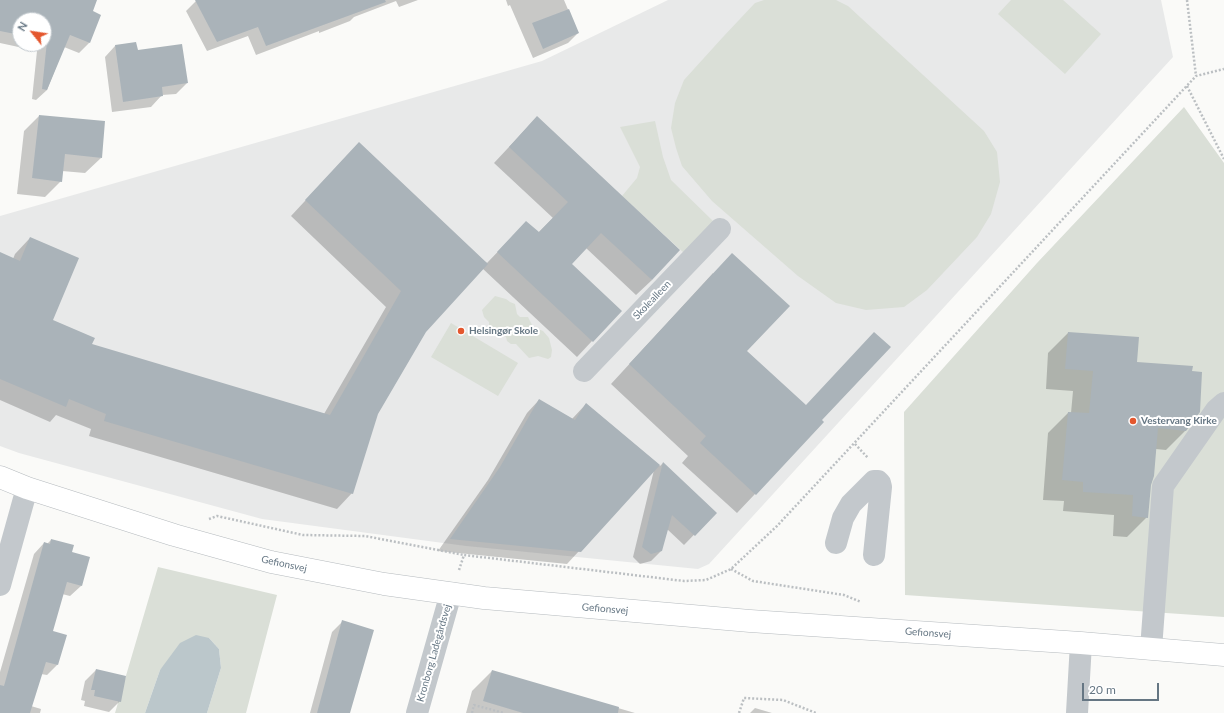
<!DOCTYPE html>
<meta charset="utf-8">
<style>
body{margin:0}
#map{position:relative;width:1224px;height:713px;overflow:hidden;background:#fafaf8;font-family:Lato,sans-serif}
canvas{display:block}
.north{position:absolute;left:12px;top:12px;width:40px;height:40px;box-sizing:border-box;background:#fff;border:1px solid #c1c8cd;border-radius:50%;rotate:300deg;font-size:11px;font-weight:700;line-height:16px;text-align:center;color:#657683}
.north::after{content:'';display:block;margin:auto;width:14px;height:18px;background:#e4572e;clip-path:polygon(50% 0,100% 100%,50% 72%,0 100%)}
.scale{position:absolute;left:1082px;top:683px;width:77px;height:18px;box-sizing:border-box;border:2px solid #657683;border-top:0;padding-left:5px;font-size:12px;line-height:14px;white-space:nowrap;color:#657683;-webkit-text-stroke:3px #fff;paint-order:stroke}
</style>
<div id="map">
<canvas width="1224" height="713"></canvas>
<div class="north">N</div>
<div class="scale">20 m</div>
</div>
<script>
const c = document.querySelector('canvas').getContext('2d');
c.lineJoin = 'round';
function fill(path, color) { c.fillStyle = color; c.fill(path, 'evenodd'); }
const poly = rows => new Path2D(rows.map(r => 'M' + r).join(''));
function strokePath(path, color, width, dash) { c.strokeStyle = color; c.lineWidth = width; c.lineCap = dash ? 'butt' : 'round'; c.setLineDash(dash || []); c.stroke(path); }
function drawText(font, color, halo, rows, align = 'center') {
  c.font = font + ' Lato,sans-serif'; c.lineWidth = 4; c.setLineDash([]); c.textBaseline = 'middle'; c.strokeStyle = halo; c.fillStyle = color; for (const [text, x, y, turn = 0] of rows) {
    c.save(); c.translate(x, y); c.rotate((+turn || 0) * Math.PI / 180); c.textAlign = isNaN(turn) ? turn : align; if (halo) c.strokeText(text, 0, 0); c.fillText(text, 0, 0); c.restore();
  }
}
const built = poly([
 [668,0,1161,0,1173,57,709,564,698,569,466,546,262,519,19,453,0,446,0,216,542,61]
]);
const green = poly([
 [764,0,836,0,848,6,984,131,997,152,1000,182,991,214,977,237,927,290,904,307,866,310,836,303,798,276,712,201,682,166,676,148,671,128,675,103,684,80,723,37,755,3],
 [1011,0,1063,0,1101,34,1065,74,998,14],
 [1184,107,1224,163,1224,617,905,595,904,412,1037,263],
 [655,121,663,157,671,180,714,222,684,253,622,196,637,178,640,167,620,127],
 [495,296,506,299,510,302,515,304,517,314,520,317,528,317,533,327,543,331,549,338,552,350,551,357,548,359,538,356,529,358,516,344,511,344,507,341,506,337,501,333,493,331,489,327,489,322,484,317,482,310],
 [451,323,518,363,498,396,431,357],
 [158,567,277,595,246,713,207,713,221,668,219,649,209,638,160,670,145,713,115,713]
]);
const water = poly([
 [196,635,209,638,219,649,221,668,207,713,145,713,160,670,180,643]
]);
const shadow = poly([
 [0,0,83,0,92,12,99,15,89,43,79,53,64,47,47,90,36,100,32,99,37,51,0,43],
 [20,20,44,20,44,44,20,44],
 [199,0,418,0,399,7,396,1,354,17,350,21,319,33,319,31,256,55,248,36,207,51,186,11,196,1],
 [506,0,564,0,578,33,568,43,533,58,510,5,508,6],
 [115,46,137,51,187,83,176,94,162,95,151,107,112,112,105,57],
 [39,116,101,158,85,173,62,171,61,181,45,197,17,194,24,131],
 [537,117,652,280,636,295,586,248,571,264,592,341,577,357,482,268,425,331,377,414,352,493,337,509,89,436,91,429,56,415,50,422,0,400,0,253,13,259,15,254,30,238,51,321,91,345,324,414,386,307,291,216,344,159,487,263,511,238,538,233,553,218,494,163],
 [713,273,746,351,823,422,737,513,682,463,688,456,611,384],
 [1068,333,1136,363,1186,430,1166,450,1156,449,1150,485,1147,517,1127,537,1113,536,1114,515,1063,511,1064,501,1043,500,1048,433,1068,413,1071,413,1073,391,1046,389,1048,353],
 [539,400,572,419,586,404,660,466,663,463,715,513,684,545,667,529,661,551,651,561,640,564,633,557,654,470,567,564,438,551,488,480,527,413],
 [51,540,71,553,89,558,81,586,70,596,62,594,52,632,66,636,57,665,47,675,41,674,31,706,41,709,40,713,0,713,0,672,34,554,44,543,47,544],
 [343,621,349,713,310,713,332,632],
 [96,670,120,701,109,712,84,706,85,701,81,700,85,681],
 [492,671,635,713,466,713,472,691],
 [755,708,772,713,750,713]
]);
const building = poly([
 [0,0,97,0,93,11,101,15,90,43,70,35,47,90,42,89,47,41,44,40,44,20,20,20,20,35,0,31],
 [195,0,385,0,386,2,266,46,258,27,217,42],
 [569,9,579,33,543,49,532,23],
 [136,42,138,50,182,44,188,83,162,87,163,96,123,102,115,45],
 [39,115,105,121,102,158,65,154,62,182,32,178],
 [537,116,680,250,652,280,601,233,572,264,622,311,593,342,497,252,526,221,539,232,568,202,509,147],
 [359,142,488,264,426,332,378,414,353,494,104,421,106,414,69,399,66,407,0,379,0,252,20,261,30,237,79,258,53,320,95,338,92,344,330,415,401,291,305,200],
 [732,253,790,306,747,351,806,405,874,332,891,347,822,420,824,422,756,495,700,443,706,436,629,364],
 [1068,332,1139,337,1137,362,1193,366,1192,371,1202,372,1200,412,1186,431,1158,428,1154,476,1151,485,1148,518,1132,516,1133,495,1083,492,1083,482,1062,480,1068,412,1089,413,1093,371,1065,369],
 [539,399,575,420,586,403,660,465,581,552,450,539,500,467],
 [663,462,717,513,695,536,672,515,662,551,651,554,642,547],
 [51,539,74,545,72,552,90,557,85,575,82,586,67,582,53,631,67,635,58,665,46,662,30,713,0,713,0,685,4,686,44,542,50,544],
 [342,620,374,630,350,713,317,713],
 [96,669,126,676,121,702,94,696,95,690,91,690],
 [492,670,619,707,618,713,523,713,483,701]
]);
const path = poly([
 [1187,0,1196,76],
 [1187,86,1224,159],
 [855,444,868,458],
 [209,519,217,516,303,535,365,536,464,555],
 [731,569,753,581,844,595,861,602],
 [459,570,464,555,684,581,706,580,731,569,777,526,1196,76,1224,69],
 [472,713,474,705,504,713],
 [739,713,744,698,783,700,816,713]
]);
const minor = poly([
 [584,371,720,229],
 [836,543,843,518,851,504,874,481,878,481,880,483,881,487,874,555],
 [0,585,27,488],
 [1151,649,1163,486,1216,410,1224,403],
 [417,713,451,593],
 [1077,713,1081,643]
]);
const major = poly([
 [0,477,27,488,174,535,271,562,384,584,484,598,750,621,1081,643,1224,655]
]);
const markers = [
 [461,331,4,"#e4572e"],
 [1133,421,4,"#e4572e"]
];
const streetNames = [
 ["Skolealleen",652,300,-46],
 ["Gefionsvej",284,564,12],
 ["Gefionsvej",605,609,5],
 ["Gefionsvej",928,633,4],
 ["Kronborg Ladegårdsvej",434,653,-74]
];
const poiNames = [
 ["Helsingør Skole",469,331],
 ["Vestervang Kirke",1141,421]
];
fill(built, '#e8e9e9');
fill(green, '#dadfd7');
fill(water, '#bbc7cb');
fill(shadow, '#0003');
fill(building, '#aab3b9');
strokePath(major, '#b5babe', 23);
strokePath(path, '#bbbfc2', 2.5, [2, 2]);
strokePath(minor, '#c3c8cc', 22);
strokePath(major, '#fff', 22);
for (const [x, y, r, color] of markers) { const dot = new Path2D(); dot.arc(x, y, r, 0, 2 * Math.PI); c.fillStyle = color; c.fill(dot); strokePath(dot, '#fff', 1.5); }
drawText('10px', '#657683', '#fff', streetNames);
drawText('bold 10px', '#657683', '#fff', poiNames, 'left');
</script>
